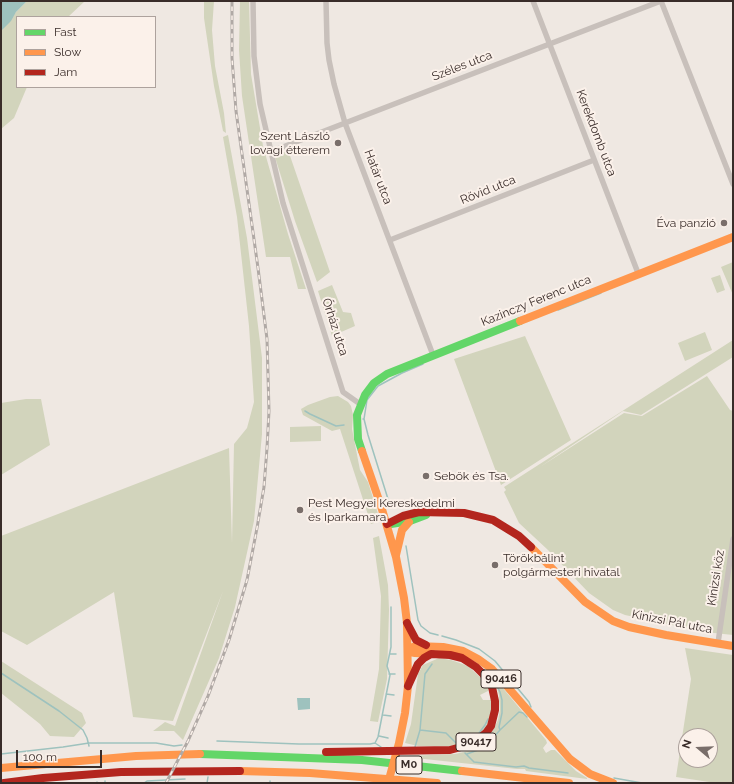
<!DOCTYPE html>
<meta charset="utf-8">
<style>
body{margin:0}
#map{position:relative;width:734px;height:784px;overflow:hidden;background:#efe8e2;font-family:Raleway,sans-serif}
canvas{display:block}
.frame{position:absolute;inset:0;border:2px solid #392c29;pointer-events:none}
.legend{position:absolute;left:16px;top:16px;width:140px;height:72px;box-sizing:border-box;background:#fbf1ea;border:1px solid #ada29d;margin:0;padding:5px 7px;list-style:none;font-size:12px;color:#392c29}
.legend li{display:flex;align-items:center;gap:8px;height:20px}
.legend b{width:20px;border:1px solid #ada29d}
.north{position:absolute;left:678px;top:728px;width:40px;height:40px;box-sizing:border-box;background:#fbf1ea;border:1px solid #ada29d;border-radius:50%;rotate:289deg;font-size:11px;font-weight:700;line-height:16px;text-align:center;color:#392c29}
.north::after{content:'';display:block;margin:auto;width:14px;height:18px;background:#796e6a;clip-path:polygon(50% 0,100% 100%,50% 72%,0 100%)}
.scale{position:absolute;left:16px;top:750px;width:86px;height:18px;box-sizing:border-box;border:2px solid #392c29;border-top:0;padding-left:5px;font-size:12px;line-height:14px;white-space:nowrap;color:#392c29;-webkit-text-stroke:3px #fbf1ea;paint-order:stroke}
</style>
<div id="map">
<canvas width="734" height="784"></canvas>
<div class="frame"></div>
<ul class="legend">
<li><b style="height:5px;background:#63d668"></b>Fast</li>
<li><b style="height:5px;background:#ff974d"></b>Slow</li>
<li><b style="height:5px;background:#b3261e"></b>Jam</li>
</ul>
<div class="north">N</div>
<div class="scale">100 m</div>
</div>
<script>
const c = document.querySelector('canvas').getContext('2d');
c.lineJoin = 'round';
function fill(path, color) { c.fillStyle = color; c.fill(path, 'evenodd'); }
const poly = rows => new Path2D(rows.map(r => 'M' + r).join(''));
function strokePath(path, color, width, dash) { c.strokeStyle = color; c.lineWidth = width; c.lineCap = dash ? 'butt' : 'round'; c.setLineDash(dash || []); c.stroke(path); }
function drawText(font, color, halo, rows, align = 'center') {
  c.font = font + ' Raleway,sans-serif'; c.lineWidth = 4; c.setLineDash([]); c.textBaseline = 'middle'; c.strokeStyle = halo; c.fillStyle = color; for (const [text, x, y, turn = 0] of rows) {
    c.save(); c.translate(x, y); c.rotate((+turn || 0) * Math.PI / 180); c.textAlign = isNaN(turn) ? turn : align; if (halo) c.strokeText(text, 0, 0); c.fillText(text, 0, 0); c.restore();
  }
}
const green = poly([
 [27,1,85,1,68,17,17,17,17,87,27,87,14,118,1,129,1,31,16,12],
 [204,1,214,1,212,30,215,66,224,113,226,133,223,131,214,86,204,18],
 [240,1,249,1,251,74,263,146,288,234,306,289,298,289,290,257,266,257,242,96,239,50],
 [228,135,247,238,262,358,262,434,254,521,235,607,219,658,183,740,174,731,153,731,165,722,175,726,223,591,173,721,133,717,114,592,27,645,1,631,1,536,229,448,232,543,234,444,247,428,254,402,249,326,237,217,223,137],
 [288,150,330,272,317,282,295,221,275,157],
 [733,262,733,295,721,267],
 [720,275,725,290,717,293,711,278],
 [332,285,343,312,351,313,355,326,332,336,318,291],
 [705,332,712,350,685,361,678,343],
 [525,336,571,440,501,485,454,359],
 [733,340,733,357,641,415,623,411,540,467,624,413,642,416,707,376,730,410,733,411,733,635,705,632,625,615,613,610,589,593,548,550,519,523,504,492,506,490,504,487],
 [338,396,348,402,351,406,353,415,352,429,360,470,368,482,379,517,379,520,374,523,371,524,340,429,332,431,303,415,301,409,308,405,330,397],
 [26,399,41,399,50,445,1,475,1,403],
 [321,426,321,441,290,442,290,427],
 [379,536,388,585,389,610,387,679,378,722,370,721,379,669,381,596,373,538],
 [685,648,733,655,733,783,716,783,676,777,691,679],
 [686,736,710,736,710,760,686,760],
 [439,658,451,660,468,666,482,679,488,687,488,691,480,695,483,700,491,700,491,716,486,728,477,738,457,746,418,746,405,743,411,724,418,674,423,665],
 [1,661,82,713,86,723,74,737,50,736,40,724,1,693],
 [492,675,546,740,547,743,543,748,546,753,551,750,555,750,576,771,587,778,587,779,526,771,525,769,517,769,406,757,406,756,455,754,468,751,484,742,493,730,498,720,500,710,499,695,497,688,490,676]
]);
const water = poly([
 [1,1,27,1,16,12,11,21,1,31],
 [297,698,310,698,310,709,298,710]
]);
const stream = poly([
 [558,310,601,293],
 [305,411,310,414,336,426,344,425],
 [363,419,364,419,368,435,388,499,393,503,395,507],
 [364,419,367,400,378,386,402,373,423,364],
 [406,546,418,620,421,626,430,633,438,635],
 [442,636,456,640,479,649,495,661,529,702,531,707],
 [390,654,396,654],
 [1,673,59,711,83,730,87,738,89,746],
 [389,674,395,674],
 [386,694,394,695],
 [383,715,391,716],
 [420,730,446,733,456,743],
 [500,730,519,712,523,713,527,717],
 [479,733,485,725,488,719],
 [379,736,388,738],
 [217,741,299,744,370,744,375,743,378,737,390,675,387,666,391,647,391,607],
 [375,743,381,747],
 [456,743,465,741,474,736],
 [415,747,420,730,425,674,432,664],
 [465,753,474,762,516,767,524,766,529,768,568,773],
 [1,754,63,747,89,743,156,743,174,746,182,745],
 [467,754,478,750,492,739,500,730,499,727,502,713,502,700,500,692,493,678],
 [614,778,642,783],
 [105,781,105,783],
 [97,782,97,783],
 [144,783,147,781,185,779],
 [207,783,208,777],
 [270,783,270,781]
]);
const street = poly([
 [253,1,254,56,260,104,283,203,343,392,360,404],
 [326,1,327,43,329,60,334,84,345,123,433,355],
 [533,1,638,273],
 [661,1,733,184],
 [270,152,661,1],
 [390,240,594,160],
 [718,643,733,539]
]);
const fast = poly([
 [362,451,358,439,357,415,365,395,374,383,387,374,520,321],
 [391,524,410,521,426,515],
 [200,754,362,760,462,771]
]);
const slow = poly([
 [520,321,733,237],
 [362,451,381,506,396,557,404,598,407,623,408,686,405,713,399,743,388,783],
 [531,547,585,602,613,621,629,627,666,635,733,646],
 [396,555,402,530,409,522],
 [431,654,415,653,410,652,408,650,415,646,443,647,463,651,478,659,492,669,570,759,590,774,613,783],
 [1,768,136,756,200,754],
 [240,771,310,773,437,783],
 [462,771,569,783]
]);
const jam = poly([
 [387,524,403,516,419,512,464,513,493,520,519,536,531,547],
 [407,623,416,640,426,645],
 [326,752,450,750,472,744,486,733,491,726,495,710,495,701,492,687,483,674,476,667,462,658,450,655,431,654,424,658,418,664,408,686],
 [4,783,43,778,121,772,240,771]
]);
const rail = poly([
 [166,783,188,741,208,696,229,640,247,580,257,528,264,487,267,448,269,411,267,339,258,268,236,111,232,58,232,1]
]);
const markers = [
 [338,143,4,"#796e6a"],
 [724,223,4,"#796e6a"],
 [426,476,4,"#796e6a"],
 [300,510,4,"#796e6a"],
 [495,565,4,"#796e6a"]
];
const shields = [
 [501,679,40],
 [476,742,40],
 [409,765,26]
];
const shieldNames = [
 ["90416",501,679],
 ["90417",476,742],
 ["M0",409,765]
];
const streetNames = [
 ["Széles utca",462,66,-21],
 ["Kerekdomb utca",596,133,69],
 ["Határ utca",378,177,69],
 ["Rövid utca",488,190,-22],
 ["Kazinczy Ferenc utca",536,301,-22],
 ["Őrház utca",335,327,72],
 ["Kinizsi köz",716,578,-81],
 ["Kinizsi Pál utca",672,622,11]
];
const poiNames = [
 ["Szent László",330,136,"right"],
 ["lovagi étterem",330,150,"right"],
 ["Éva panzió",716,223,"right"],
 ["Sebők és Tsa.",434,476],
 ["Pest Megyei Kereskedelmi",308,503],
 ["és Iparkamara",308,517],
 ["Törökbálint",503,558],
 ["polgármesteri hivatal",503,572]
];
fill(green, '#d2d4bc');
fill(water, '#9ec2be');
strokePath(stream, '#9ec2be', 1.5);
strokePath(street, '#c8c0bb', 5.5);
strokePath(fast, '#63d668', 8);
strokePath(slow, '#ff974d', 8);
strokePath(jam, '#b3261e', 8);
strokePath(rail, '#b0a9a5', 3);
strokePath(rail, '#fbf1ea', 1.5, [4.5]);
for (const [x, y, r, color] of markers) { const dot = new Path2D(); dot.arc(x, y, r, 0, 2 * Math.PI); c.fillStyle = color; c.fill(dot); strokePath(dot, '#fbf1ea', 1.5); }
for (const [x, y, w] of shields) { const box = new Path2D(); box.roundRect(x - w / 2, y - 9, w, 18, 3); c.fillStyle = '#fbf1ea'; c.fill(box); strokePath(box, '#392c29', 1); }
drawText('bold 11px', '#392c29', null, shieldNames);
drawText('12px', '#392c29', '#fbf1ea', streetNames);
drawText('12px', '#392c29', '#fbf1ea', poiNames, 'left');
</script>
